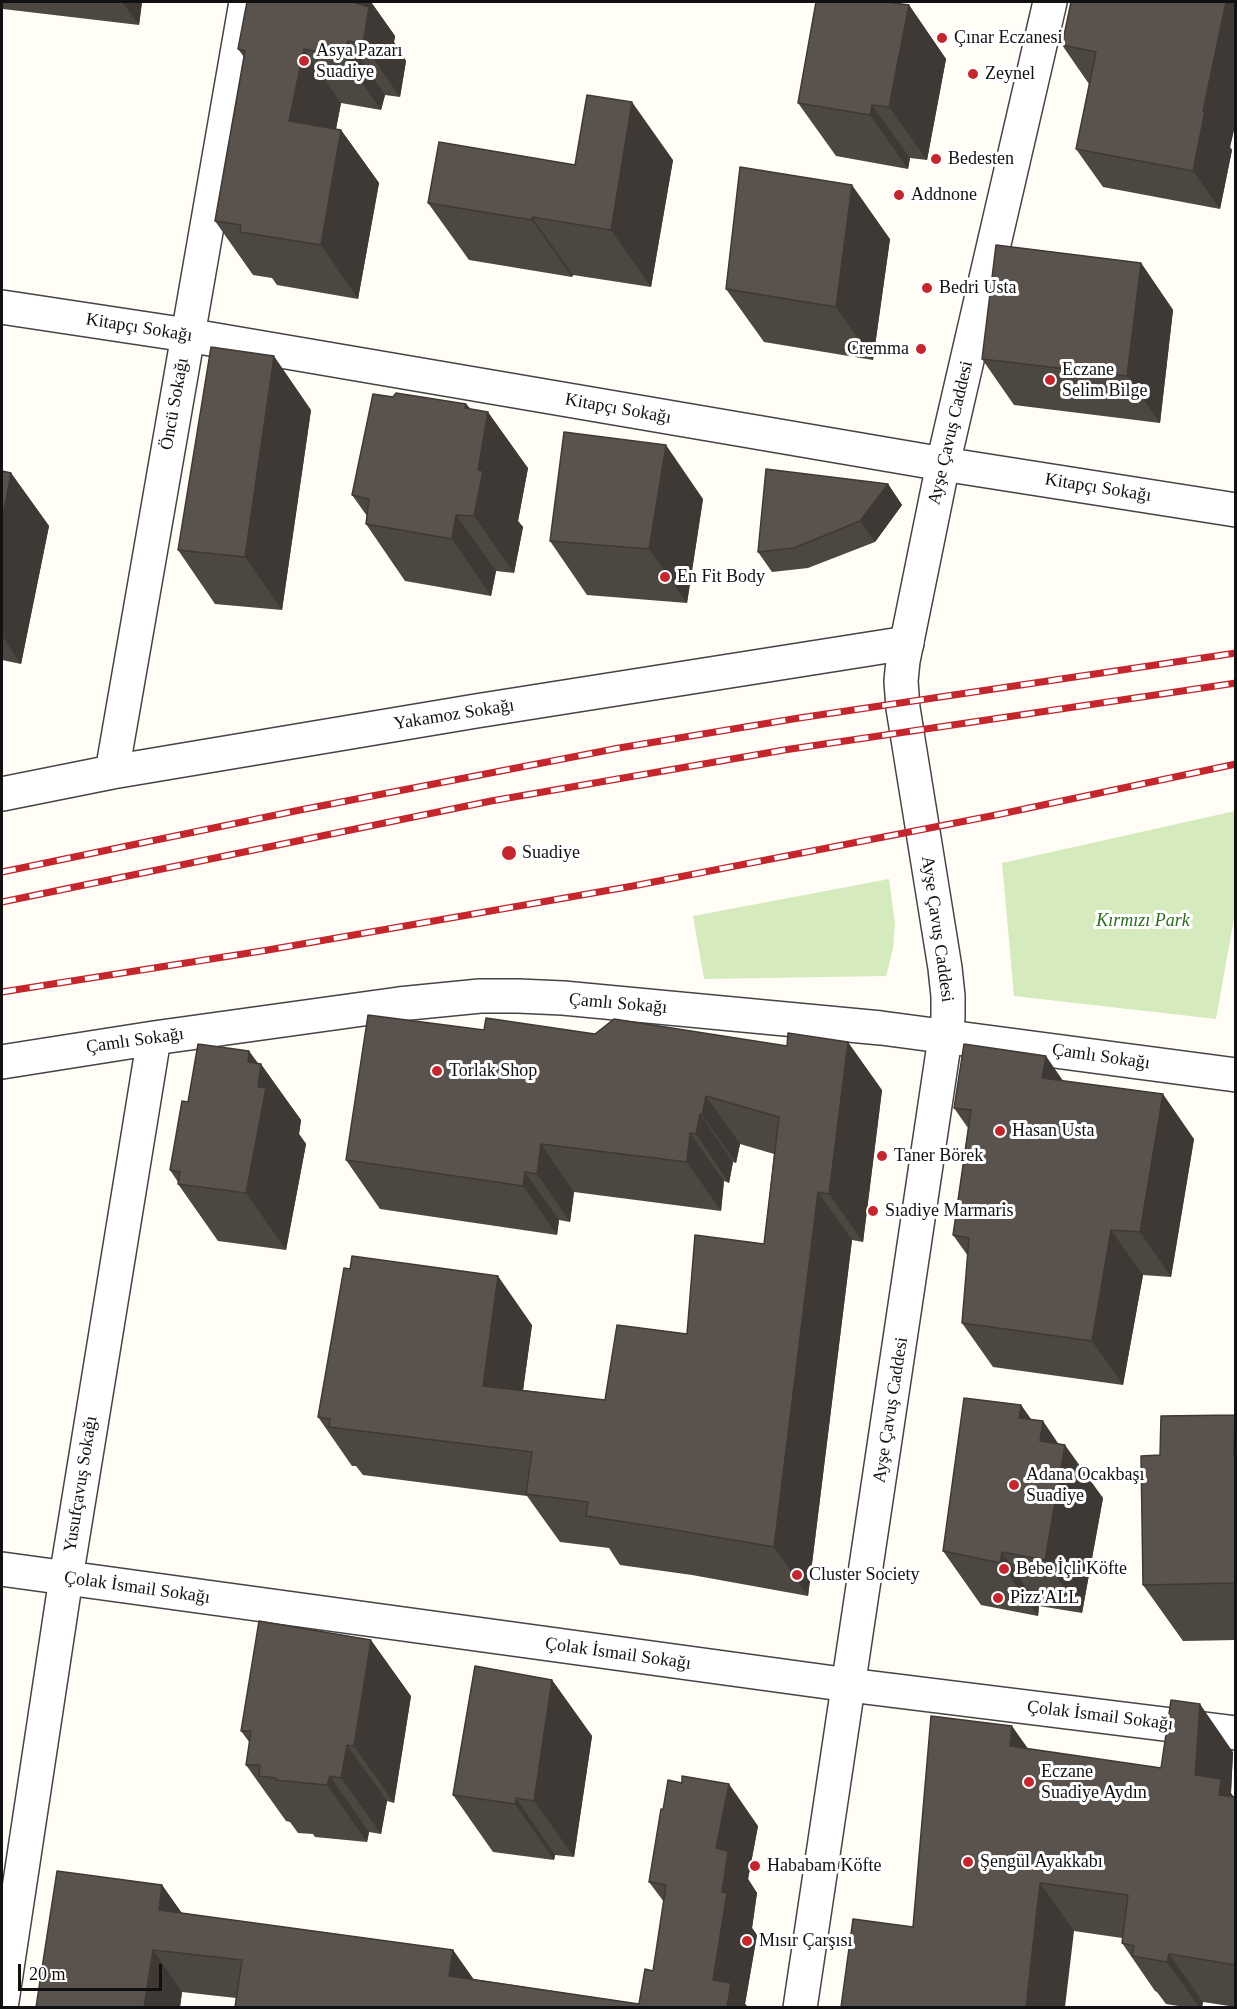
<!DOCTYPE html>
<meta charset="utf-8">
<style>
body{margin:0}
#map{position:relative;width:1237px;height:2009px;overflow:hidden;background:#fffdf5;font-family:Georgia,serif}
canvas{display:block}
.frame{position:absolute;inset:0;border:3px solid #111;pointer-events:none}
.scale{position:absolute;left:18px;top:1964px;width:144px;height:27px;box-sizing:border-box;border:3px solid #111;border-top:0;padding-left:8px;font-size:18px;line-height:21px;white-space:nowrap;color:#111;-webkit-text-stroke:4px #fff;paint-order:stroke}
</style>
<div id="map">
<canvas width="1237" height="2009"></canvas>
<div class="frame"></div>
<div class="scale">20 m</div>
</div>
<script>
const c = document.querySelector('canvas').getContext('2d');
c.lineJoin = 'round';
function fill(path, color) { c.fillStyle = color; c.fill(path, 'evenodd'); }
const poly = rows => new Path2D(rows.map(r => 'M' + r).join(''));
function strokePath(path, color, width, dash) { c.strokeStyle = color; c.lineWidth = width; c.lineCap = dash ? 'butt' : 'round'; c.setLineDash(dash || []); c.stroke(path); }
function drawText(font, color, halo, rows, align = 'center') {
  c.font = font + ' Georgia,serif'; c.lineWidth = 6; c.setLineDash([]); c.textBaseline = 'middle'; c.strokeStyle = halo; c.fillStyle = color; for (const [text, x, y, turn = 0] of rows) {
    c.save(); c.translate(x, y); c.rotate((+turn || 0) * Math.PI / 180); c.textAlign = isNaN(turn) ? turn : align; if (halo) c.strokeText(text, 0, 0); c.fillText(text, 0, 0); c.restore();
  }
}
const green = poly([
 [1235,811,1235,913,1216,1019,1014,996,1002,863],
 [889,879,895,924,893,949,886,976,704,979,693,916]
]);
const minor = poly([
 [2,307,187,335,943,464,1236,510],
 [112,772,246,2],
 [2,794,112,772,476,711,907,643],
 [2,1062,154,1038,399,1004,480,996,518,996,563,998,881,1028,1236,1075],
 [2,1569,849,1685,1236,1733],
 [2,2001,66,1578,154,1038]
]);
const tertiary = poly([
 [800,2008,948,1018,948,996,945,968,903,708,901,681,903,661,943,464,1050,2]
]);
const rail = poly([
 [2,872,300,810,619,748,799,718,1236,653],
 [2,902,491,801,784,750,1236,683],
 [2,992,268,950,633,886,996,815,1236,764]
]);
const wall = poly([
 [2,2,142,2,139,25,3,9,2,7],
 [247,2,371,2,395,36,394,42,406,61,400,97,385,95,381,110,341,103,336,129,341,130,379,183,358,299,277,285,272,278,253,275,215,221,244,57,238,49],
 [1236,2,1236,121,1230,147,1232,150,1220,209,1103,187,1076,149,1089,84,1062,45],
 [909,5,946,59,927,160,910,158,908,169,836,156,798,103],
 [673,160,651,287,573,275,572,277,469,260,428,203],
 [890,239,873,360,764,342,726,289],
 [1141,263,1173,310,1160,423,1014,405,982,359],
 [393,397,466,404,470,408,528,468,518,521,523,527,514,573,496,571,491,596,405,581,366,524,367,516,352,495],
 [311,410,282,610,215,604,178,550],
 [2,471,11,473,49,526,21,664,2,660],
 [888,484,902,505,875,542,808,568,772,572,758,552],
 [703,499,687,603,587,595,550,541],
 [368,1015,882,1090,863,1242,852,1240,808,1596,692,1575,620,1565,609,1548,560,1542,527,1496,363,1475,356,1466,352,1466,318,1417,532,1325,523,1390,605,1400,687,1334,764,1244,774,1154,740,1144,736,1163,733,1162,729,1183,724,1181,721,1211,574,1192,570,1222,559,1220,557,1235,380,1209,346,1160],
 [249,1051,301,1120,299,1134,306,1144,286,1250,218,1241,178,1184,178,1182,170,1170,188,1102],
 [1064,1081,1194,1139,1171,1277,1143,1275,1123,1385,993,1367,962,1323,968,1256,953,1235,968,1128,954,1108],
 [1021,1405,1031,1420,1058,1444,1103,1498,1082,1613,1039,1606,1038,1616,981,1605,943,1551],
 [1235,1415,1236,1640,1183,1641,1143,1585],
 [552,1680,592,1736,574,1857,555,1855,554,1860,493,1852,453,1795],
 [411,1696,394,1803,387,1801,381,1834,369,1832,367,1842,315,1837,313,1834,298,1833,290,1822,286,1821,246,1765,250,1743,241,1731],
 [1029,1749,1161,1768,1233,1752,1231,1793,1233,1797,1236,1797,1236,2007,1203,2002,1202,2007,1185,2007,1166,2004,1157,1992,1155,1991,1122,1943,1122,1938,1074,1931,913,1927],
 [758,1826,748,1879,757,1893,752,1928,757,1935,745,2004,748,2007,235,2007,236,1998,182,1992,180,2007,36,2007,162,1885,182,1913,453,1950,473,1979,639,2004,653,1971,664,1902,649,1882]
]);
const shadedWall = poly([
 [122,2,142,2,139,25],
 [353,2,371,2,395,36,394,42,406,61,400,97,363,44],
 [1226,2,1236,2,1236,121,1230,147,1232,150,1220,209,1193,171,1203,111],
 [909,5,946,59,927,160,889,107],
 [348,41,385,95,381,110,344,57],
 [304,49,341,103,327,175,289,121],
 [632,102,673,160,651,287,611,230],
 [872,105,910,158,908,169,870,115],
 [341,130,379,183,358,299,321,245],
 [852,185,890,239,873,360,836,307],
 [532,217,573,275,572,277,532,220],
 [1141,263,1173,310,1160,423,1127,376],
 [274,356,311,410,282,610,245,557],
 [466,404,485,430,488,412,528,468,518,521,523,527,514,573,474,516,465,408],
 [666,445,703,499,687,603,649,549],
 [11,473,49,526,21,664,2,636,2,521],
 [888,484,902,505,875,542,860,521],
 [456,515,496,571,491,596,452,539],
 [848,1042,882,1090,863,1242,829,1194],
 [249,1051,260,1068,261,1064,301,1120,299,1134,306,1144,286,1250,246,1193,258,1087,248,1062],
 [1046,1056,1077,1101,1042,1078],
 [1163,1094,1194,1139,1171,1277,1140,1232],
 [706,1096,740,1144,736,1163,702,1115],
 [700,1114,733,1162,729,1183,696,1134],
 [690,1133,724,1181,721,1211,687,1162],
 [541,1144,574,1192,570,1222,537,1174],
 [525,1172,559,1220,557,1235,523,1186],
 [818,1192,852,1240,808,1596,774,1547],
 [1111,1230,1143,1275,1123,1385,1092,1341],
 [498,1276,532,1325,517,1434,483,1386],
 [1021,1405,1041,1433,1043,1421,1064,1452,1065,1445,1103,1498,1082,1613,1045,1560,1019,1418],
 [1235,1415,1236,1416,1236,1457,1234,1455],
 [1002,1552,1039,1606,1038,1616,1000,1563],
 [371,1640,411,1696,394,1803,354,1746],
 [552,1680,592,1736,574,1857,534,1801],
 [1200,1704,1233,1752,1231,1793,1236,1800,1236,1818,1195,1775],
 [1012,1726,1046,1774,1010,1746],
 [347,1745,387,1801,381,1834,341,1778],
 [330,1776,369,1832,367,1842,327,1785],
 [729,1784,758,1826,748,1879,757,1893,752,1928,757,1935,745,2004,748,2007,727,2007,713,1980,716,1848],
 [516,1798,555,1855,554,1860,515,1804],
 [1040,1883,1074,1931,1065,2007,1026,2007],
 [162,1885,191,1927,159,1910],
 [153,1950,182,1992,180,2007,144,2007],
 [453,1950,482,1991,449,1976],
 [1169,1954,1203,2002,1202,2007,1199,2007,1167,1962]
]);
const building = poly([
 [247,2,353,2,369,7,363,44,348,41,344,57,304,49,289,121,341,130,321,245,240,232,241,225,215,221,245,51,238,49,247,2],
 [816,2,887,2,909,5,889,107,872,105,870,115,798,103,816,2],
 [1071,2,1226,2,1203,111,1205,111,1193,171,1076,149,1096,52,1062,45,1071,2],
 [587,95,632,102,611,230,532,217,532,220,428,203,439,142,575,165,587,95],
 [740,167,852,185,836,307,726,289,740,167],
 [996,245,1141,263,1127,376,982,359,996,245],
 [211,347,274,356,245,557,178,550,211,347],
 [396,393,466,404,465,408,488,412,478,470,483,471,474,516,456,515,452,539,366,524,369,499,352,495,373,394,393,397,396,393],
 [564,432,666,445,649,549,550,541,564,432],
 [766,469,888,484,860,521,794,548,758,552,766,469],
 [2,471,11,473,2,521,2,471],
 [368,1015,484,1030,486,1018,595,1034,614,1019,787,1046,788,1033,848,1042,829,1194,818,1192,774,1547,658,1527,586,1516,588,1502,526,1494,532,1452,329,1427,330,1419,318,1417,344,1268,350,1269,352,1256,498,1276,483,1386,605,1400,617,1325,687,1334,695,1235,764,1244,779,1117,706,1096,702,1115,700,1114,696,1134,690,1133,687,1162,541,1144,537,1174,525,1172,523,1186,346,1160,368,1015],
 [198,1044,249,1051,248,1062,261,1064,258,1087,266,1088,246,1193,178,1184,180,1172,170,1170,182,1101,188,1102,198,1044],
 [964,1044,1046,1056,1042,1078,1163,1094,1140,1232,1111,1230,1092,1341,962,1323,969,1238,953,1235,971,1110,954,1108,964,1044],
 [964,1398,1021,1405,1019,1418,1043,1421,1040,1441,1065,1445,1045,1560,1002,1552,1000,1563,943,1551,964,1398],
 [1235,1415,1234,1455,1236,1456,1236,1583,1143,1585,1141,1456,1160,1455,1161,1416,1235,1415],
 [259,1621,371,1640,354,1746,347,1745,341,1778,330,1776,327,1785,275,1780,276,1778,259,1776,260,1765,246,1765,251,1731,241,1731,259,1621],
 [475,1666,552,1680,534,1801,516,1798,515,1804,453,1795,475,1666],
 [1171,1700,1200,1704,1195,1775,1221,1779,1219,1795,1236,1797,1236,1965,1169,1954,1167,1962,1132,1956,1134,1946,1122,1943,1128,1895,1040,1883,1026,2007,841,2007,853,1919,913,1927,931,1716,1012,1726,1010,1746,1161,1768,1171,1700],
 [682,1776,729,1784,716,1848,728,1851,722,1892,727,1893,713,1980,731,1983,727,2007,235,2007,242,1960,153,1950,144,2007,36,2007,57,1871,162,1885,159,1910,453,1950,449,1976,639,2004,645,1969,653,1971,666,1885,649,1882,661,1809,663,1810,668,1780,682,1783,682,1776]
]);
const markers = [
 [942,38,6,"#c4262e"],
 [304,61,6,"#c4262e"],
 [973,74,6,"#c4262e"],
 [936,159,6,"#c4262e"],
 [899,195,6,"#c4262e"],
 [927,288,6,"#c4262e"],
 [921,349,6,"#c4262e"],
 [1050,380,6,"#c4262e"],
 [665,577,6,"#c4262e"],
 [509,853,8,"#c4262e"],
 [437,1071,6,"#c4262e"],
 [1000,1131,6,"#c4262e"],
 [882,1156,6,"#c4262e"],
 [873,1211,6,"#c4262e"],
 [1014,1485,6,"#c4262e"],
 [1004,1569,6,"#c4262e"],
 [797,1575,6,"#c4262e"],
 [998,1598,6,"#c4262e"],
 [1029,1782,6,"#c4262e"],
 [968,1862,6,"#c4262e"],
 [755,1866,6,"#c4262e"],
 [747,1941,6,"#c4262e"]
];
const poiNames = [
 ["Çınar Eczanesi",954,38],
 ["Asya Pazarı",316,51],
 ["Suadiye",316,72],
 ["Zeynel",985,74],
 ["Bedesten",948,159],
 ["Addnone",911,195],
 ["Bedri Usta",939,288],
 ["Cremma",909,349,"right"],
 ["Eczane",1062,370],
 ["Selim Bilge",1062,391],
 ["En Fit Body",677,577],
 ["Suadiye",522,853],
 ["Torlak Shop",449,1071],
 ["Hasan Usta",1012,1131],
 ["Taner Börek",894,1156],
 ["Sıadiye Marmaris",885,1211],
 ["Adana Ocakbaşı",1026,1475],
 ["Suadiye",1026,1496],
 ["Bebe İçli Köfte",1016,1569],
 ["Cluster Society",809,1575],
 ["Pizz'ALL",1010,1598],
 ["Eczane",1041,1772],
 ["Suadiye Aydın",1041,1793],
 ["Şengül Ayakkabı",980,1862],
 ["Hababam Köfte",767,1866],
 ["Mısır Çarşısı",759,1941]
];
const streetNames = [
 ["Kitapçı Sokağı",139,328,9],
 ["Öncü Sokağı",175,404,-80],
 ["Kitapçı Sokağı",618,409,10],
 ["Ayşe Çavuş Caddesi",951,433,-77],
 ["Kitapçı Sokağı",1098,488,9],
 ["Yakamoz Sokağı",454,715,-9],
 ["Ayşe Çavuş Caddesi",937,929,82],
 ["Çamlı Sokağı",618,1004,5],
 ["Çamlı Sokağı",135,1041,-8],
 ["Çamlı Sokağı",1101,1057,8],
 ["Ayşe Çavuş Caddesi",891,1410,-81],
 ["Yusufçavuş Sokağı",81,1484,-81],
 ["Çolak İsmail Sokağı",137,1588,8],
 ["Çolak İsmail Sokağı",618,1654,8],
 ["Çolak İsmail Sokağı",1100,1716,7]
];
const parkNames = [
 ["Kırmızı Park",1143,921]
];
fill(green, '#d5ebbd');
strokePath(minor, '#444', 36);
strokePath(tertiary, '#444', 36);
strokePath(minor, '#fff', 33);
strokePath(tertiary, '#fff', 33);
strokePath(rail, '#c4262e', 7);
strokePath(rail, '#fff', 4.5, [14]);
fill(wall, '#4d4742');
fill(shadedWall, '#3f3936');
fill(building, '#5a524d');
strokePath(building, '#3f3936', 1.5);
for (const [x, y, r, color] of markers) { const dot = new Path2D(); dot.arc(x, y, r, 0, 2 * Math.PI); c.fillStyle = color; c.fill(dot); strokePath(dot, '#fff', 2); }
drawText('18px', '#111', '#fff', poiNames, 'left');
drawText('18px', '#111', '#fff', streetNames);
drawText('italic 18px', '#2f6b1f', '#fff', parkNames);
</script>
